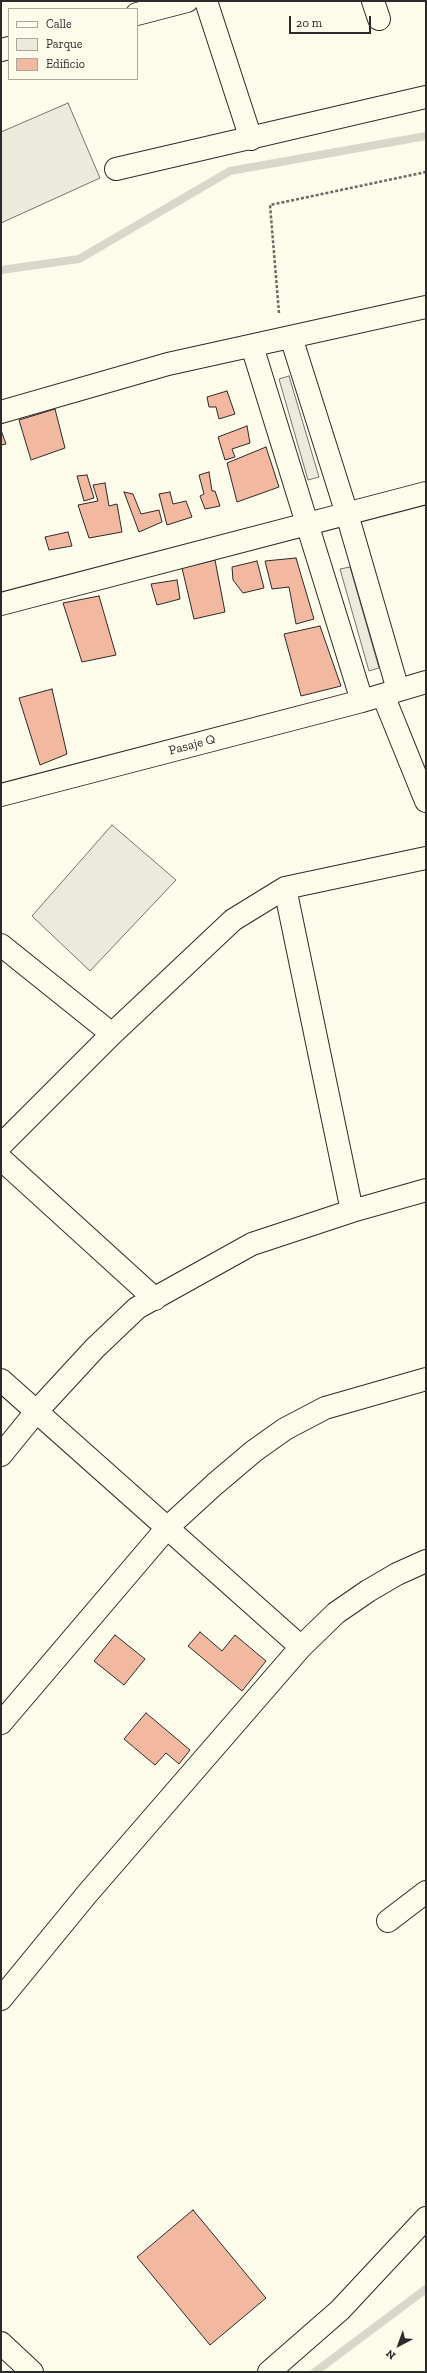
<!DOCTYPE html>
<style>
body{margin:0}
#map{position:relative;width:427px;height:2373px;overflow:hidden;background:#fdfbea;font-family:"Zilla Slab",serif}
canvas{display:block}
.frame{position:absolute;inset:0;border:2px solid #2b2b2b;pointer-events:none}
.legend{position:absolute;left:8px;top:8px;width:130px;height:72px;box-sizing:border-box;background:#fdfbea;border:1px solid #a9a89e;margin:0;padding:5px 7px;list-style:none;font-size:12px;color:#2b2b2b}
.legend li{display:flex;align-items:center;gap:8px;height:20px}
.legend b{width:20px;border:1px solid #a9a89e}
.north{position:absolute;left:379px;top:2325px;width:40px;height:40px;-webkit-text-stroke:3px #fdfbea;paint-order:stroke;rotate:221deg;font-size:11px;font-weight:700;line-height:16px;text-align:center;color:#2b2b2b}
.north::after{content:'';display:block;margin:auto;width:14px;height:18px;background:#2b2b2b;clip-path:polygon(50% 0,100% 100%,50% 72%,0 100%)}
.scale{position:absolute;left:289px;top:16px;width:82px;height:18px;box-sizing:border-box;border:2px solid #2b2b2b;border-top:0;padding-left:5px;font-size:12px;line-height:14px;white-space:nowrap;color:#2b2b2b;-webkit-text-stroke:3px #fdfbea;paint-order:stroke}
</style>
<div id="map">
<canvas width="427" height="2373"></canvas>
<div class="frame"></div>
<ul class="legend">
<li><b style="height:5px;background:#fdfbea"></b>Calle</li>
<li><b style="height:11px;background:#ecebdb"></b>Parque</li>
<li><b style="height:11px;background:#f2b8a0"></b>Edificio</li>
</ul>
<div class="north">N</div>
<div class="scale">20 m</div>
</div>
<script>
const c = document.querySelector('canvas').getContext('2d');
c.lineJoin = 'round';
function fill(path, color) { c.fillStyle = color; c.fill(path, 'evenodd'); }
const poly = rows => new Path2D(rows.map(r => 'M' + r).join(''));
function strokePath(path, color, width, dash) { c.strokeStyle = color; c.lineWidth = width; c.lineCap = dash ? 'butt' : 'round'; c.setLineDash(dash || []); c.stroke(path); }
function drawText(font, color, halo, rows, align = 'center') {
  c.font = font + ' "Zilla Slab",serif'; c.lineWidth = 3; c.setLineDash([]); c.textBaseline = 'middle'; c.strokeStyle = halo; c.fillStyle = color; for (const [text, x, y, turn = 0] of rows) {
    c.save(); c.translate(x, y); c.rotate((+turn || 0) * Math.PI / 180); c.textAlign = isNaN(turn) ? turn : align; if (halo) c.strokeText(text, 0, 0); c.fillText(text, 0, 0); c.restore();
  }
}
const green = poly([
 [68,103,100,178,1,223,1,132,68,103],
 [289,376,319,477,308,480,279,379,289,376],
 [350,567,379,668,369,671,340,569,350,567],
 [112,825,176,880,90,971,32,916,112,825]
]);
const stream = poly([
 [1,270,79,259,230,171,426,136],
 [315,2372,426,2289]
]);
const building = poly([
 [227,391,235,414,219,419,216,407,209,407,207,397,227,391],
 [55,409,65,448,31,460,19,420,55,409],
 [247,426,250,443,232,449,235,457,225,460,218,437,247,426],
 [1,430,6,444,1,445,1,430],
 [266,447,279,487,237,502,227,463,266,447],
 [209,472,212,491,215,491,220,506,205,509,200,496,204,494,199,475,209,472],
 [87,475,94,498,84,501,77,476,87,475],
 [105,483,109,506,117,504,122,532,89,538,78,505,98,501,93,485,105,483],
 [124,492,133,494,141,514,159,510,162,522,139,532,124,492],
 [170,492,173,504,186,501,192,517,167,525,159,494,170,492],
 [68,532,72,546,49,550,45,537,68,532],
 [296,558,314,619,296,624,289,587,272,589,265,561,296,558],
 [215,560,225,612,194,619,182,568,215,560],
 [257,561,264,588,243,593,233,580,232,567,257,561],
 [177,580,180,599,157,605,151,584,177,580],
 [99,596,116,655,82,662,63,603,99,596],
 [320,626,341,686,301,696,284,634,320,626],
 [52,689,67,754,40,765,19,698,52,689],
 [200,1632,222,1651,235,1635,266,1661,242,1691,188,1646,200,1632],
 [115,1635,145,1659,124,1685,94,1661,115,1635],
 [146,1713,190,1750,179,1764,166,1753,155,1765,124,1739,146,1713],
 [193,2210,266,2298,210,2345,137,2257,193,2210]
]);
const path = poly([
 [279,313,270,205,426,172]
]);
const minor = poly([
 [206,1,251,139],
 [373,1,379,19],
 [137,14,187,1],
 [1,50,9,48],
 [116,169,426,97],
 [291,337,347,514,398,690],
 [252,346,362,701],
 [1,412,168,364,426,307],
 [1,604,426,493],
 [383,695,426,801],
 [1,795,362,701,426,682],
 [285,888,352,1211],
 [1,945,112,1034],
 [1,1145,112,1034,233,920,285,888,426,858],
 [1,1159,155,1299],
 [1,1380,301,1647],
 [1,1455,36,1412,95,1348,137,1308,252,1244,352,1211,426,1190],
 [1,1723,167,1528,215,1484,254,1451,285,1429,325,1408,426,1379],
 [388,1921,426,1892],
 [1,1999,87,1894,301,1647,336,1613,368,1591,397,1574,426,1561],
 [1,2343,32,2372],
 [269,2372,340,2310,426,2218]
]);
const streetNames = [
 ["Pasaje Q",192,745,-15]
];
fill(green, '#ecebdb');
strokePath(green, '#74746e', 1);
strokePath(stream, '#d8d7c9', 8);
fill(building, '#f2b8a0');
strokePath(building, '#2b2b2b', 1);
strokePath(minor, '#2b2b2b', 24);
strokePath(path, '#6a6964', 2.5, [3, 2]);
strokePath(minor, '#fdfbea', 22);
drawText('13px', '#2b2b2b', '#fdfbea', streetNames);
</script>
